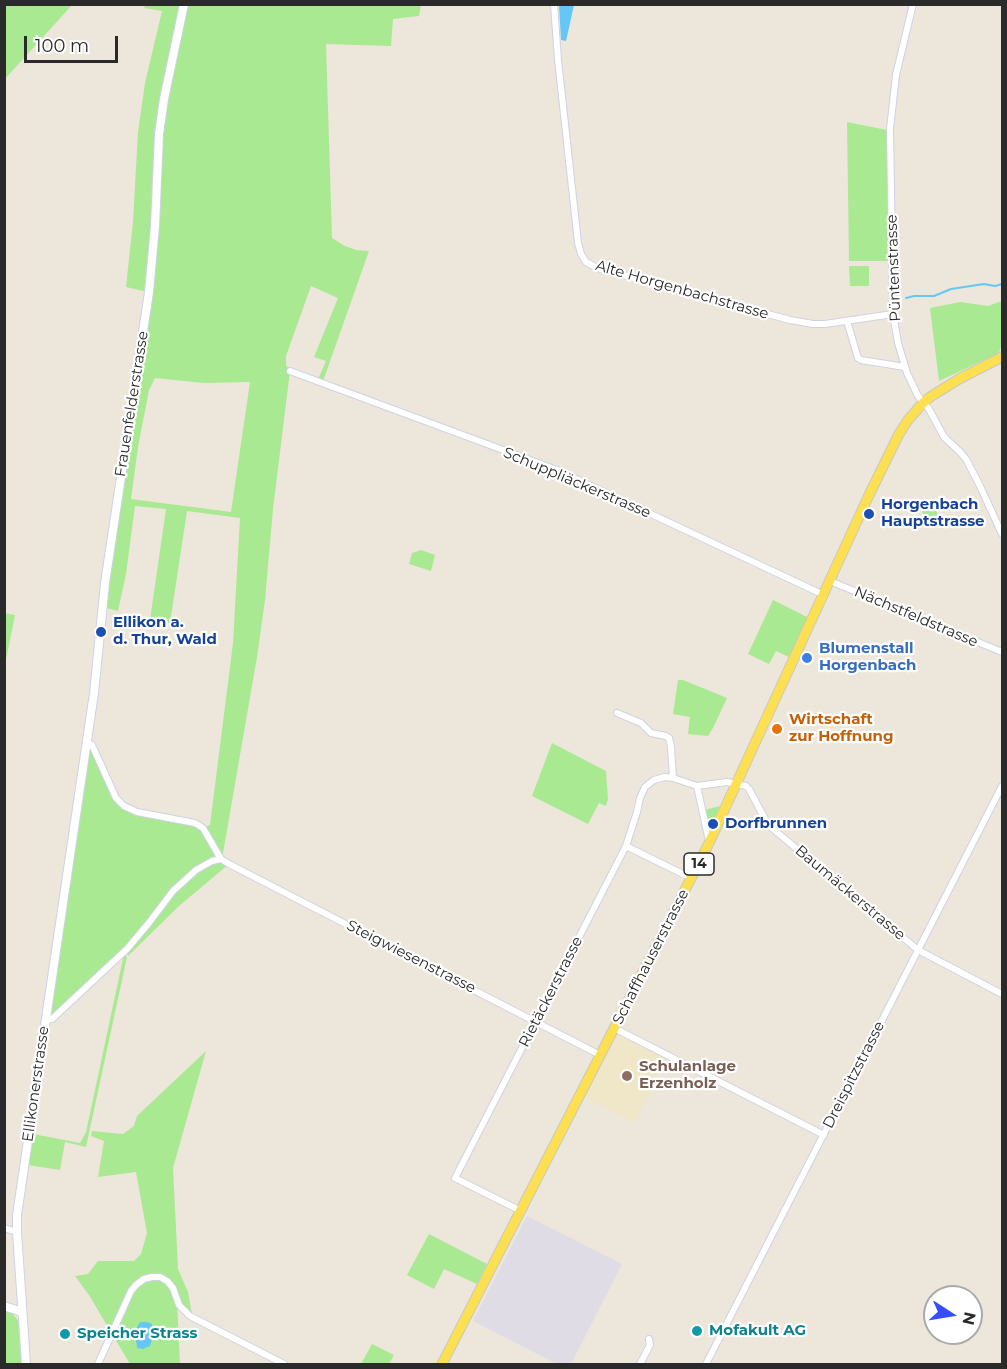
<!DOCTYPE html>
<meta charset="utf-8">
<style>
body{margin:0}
#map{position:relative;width:1007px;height:1369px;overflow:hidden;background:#ede6da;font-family:Montserrat,sans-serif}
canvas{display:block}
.frame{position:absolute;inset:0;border:6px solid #2a2a2a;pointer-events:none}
.north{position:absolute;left:923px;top:1285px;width:60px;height:60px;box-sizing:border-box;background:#fff;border:2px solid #aaa;border-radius:50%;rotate:102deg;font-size:16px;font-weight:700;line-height:24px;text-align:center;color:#2a2a2a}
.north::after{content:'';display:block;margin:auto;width:21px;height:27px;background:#364dff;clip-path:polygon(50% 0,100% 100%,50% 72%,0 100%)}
.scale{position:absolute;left:24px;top:36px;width:94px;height:27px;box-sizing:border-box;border:3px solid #2a2a2a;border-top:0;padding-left:8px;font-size:18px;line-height:21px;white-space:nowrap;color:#2a2a2a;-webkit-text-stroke:4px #fff;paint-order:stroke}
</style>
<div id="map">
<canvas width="1007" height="1369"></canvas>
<div class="frame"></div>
<div class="north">N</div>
<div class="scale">100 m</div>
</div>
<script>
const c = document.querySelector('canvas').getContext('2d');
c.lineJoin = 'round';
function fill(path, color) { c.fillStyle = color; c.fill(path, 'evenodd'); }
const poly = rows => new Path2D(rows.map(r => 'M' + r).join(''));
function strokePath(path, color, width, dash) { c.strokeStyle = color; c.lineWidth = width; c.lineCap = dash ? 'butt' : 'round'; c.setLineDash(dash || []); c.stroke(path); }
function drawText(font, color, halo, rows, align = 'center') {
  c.font = font + ' Montserrat,sans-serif'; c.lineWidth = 4.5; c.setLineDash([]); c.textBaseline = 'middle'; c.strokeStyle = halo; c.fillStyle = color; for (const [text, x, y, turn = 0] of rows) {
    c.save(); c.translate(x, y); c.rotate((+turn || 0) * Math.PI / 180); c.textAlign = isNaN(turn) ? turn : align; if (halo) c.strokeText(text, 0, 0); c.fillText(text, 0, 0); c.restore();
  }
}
const industrial = poly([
 [527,1216,622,1264,571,1364,557,1364,473,1321]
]);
const education = poly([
 [621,1031,669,1056,634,1123,584,1096]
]);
const green = poly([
 [5,4,72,5,5,79,4,5],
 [146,4,421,5,419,16,393,19,391,46,326,44,332,238,345,246,356,250,369,251,322,384,317,382,326,361,314,357,338,298,311,286,286,356,286,365,290,371,273,509,265,600,257,657,222,859,229,864,179,906,128,956,127,949,52,1019,45,1020,89,743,106,779,124,806,189,821,203,828,210,825,233,643,240,518,187,511,170,623,150,620,166,509,135,506,126,574,118,611,102,607,148,292,126,287,133,222,138,132,145,83,162,11,144,8],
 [155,378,204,383,250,382,231,512,131,499,138,447,149,390],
 [847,122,887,130,889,261,849,261],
 [849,266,869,266,869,286,850,286],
 [1002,301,1002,343,999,353,939,381,930,308,960,302,988,306],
 [935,506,938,516,925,521,922,510],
 [421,550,435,555,431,571,409,564,412,553],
 [773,600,809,618,791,658,776,651,769,664,748,654],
 [4,613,15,615,6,660,4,659],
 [678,680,683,680,727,698,713,728,708,736,688,734,690,717,673,714],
 [552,743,606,771,608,799,606,806,599,803,588,824,532,796],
 [720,806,711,826,709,826,705,810],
 [124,954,127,957,86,1147,65,1142,60,1170,28,1165,33,1134,80,1143,86,1132],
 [206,1051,173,1168,178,1269,188,1292,192,1314,177,1301,180,1364,130,1364,89,1295,75,1276,88,1274,98,1261,134,1261,141,1254,147,1233,136,1172,98,1177,104,1141,91,1136,92,1131,123,1134,134,1126,137,1116],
 [429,1234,487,1264,477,1284,444,1269,434,1289,407,1275],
 [5,1311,12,1313,20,1323,23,1364,5,1364],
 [372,1344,394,1355,389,1364,361,1364]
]);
const water = poly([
 [559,5,574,5,566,41,561,40],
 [140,1322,147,1322,152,1324,153,1336,150,1346,143,1349,137,1348,136,1340,137,1327]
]);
const stream = poly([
 [906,298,914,296,934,296,951,289,984,284,995,286,1002,284]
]);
const street = poly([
 [554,4,558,60,578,243,581,254,586,262,597,268,634,278,790,320,813,324,825,324,893,314],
 [913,4,896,75,890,129,893,314,898,343,907,373,918,396,929,409,944,437,959,451,966,459,979,484,1002,534],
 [847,321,858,358,861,360,905,367],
 [290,371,557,470,824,595],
 [830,581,1002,652],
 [617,713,641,723,651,733,666,736,669,738,671,747,673,778],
 [86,742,92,745,116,798,124,806,137,812,195,823,203,828,221,859,229,864,600,1055],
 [697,786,709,841],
 [626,846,691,878],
 [45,1020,52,1019,127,949,148,924,173,891,196,870,212,861,221,859],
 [614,1028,824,1135],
 [521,1211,455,1178,626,846,637,812,640,798,645,787,654,780,665,777,673,778,697,786,727,782,746,786,749,789,765,819,773,829,918,950,1002,994],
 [4,1228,17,1232],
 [98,1364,131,1291,136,1285,144,1279,152,1277,160,1277,167,1281,173,1288,179,1305,190,1316,284,1364],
 [640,1364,650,1345,649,1339],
 [706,1364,1002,786]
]);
const secondary = poly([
 [4,1306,22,1312],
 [26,1364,17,1232,17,1215,94,693,105,583,149,292,155,226,159,134,164,99,184,4]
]);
const primary = poly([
 [442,1364,709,843,869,495,899,434,908,420,923,403,930,397,959,379,1002,357]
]);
const markers = [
 [869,514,6,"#1a4fb4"],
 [101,632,6,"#1a4fb4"],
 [807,658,6,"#3f7fe0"],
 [777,729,6,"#e8710a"],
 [713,824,6,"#1a4fb4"],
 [627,1076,6,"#8d6e63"],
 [697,1331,6,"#0f9aa8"],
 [65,1334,6,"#0f9aa8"]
];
const shields = [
 [699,864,30]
];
const shieldNames = [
 ["14",699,864]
];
const streetNames = [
 ["Püntenstrasse",894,268,-92],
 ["Alte Horgenbachstrasse",682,290,16],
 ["Frauenfelderstrasse",132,404,-81],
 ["Schuppliäckerstrasse",577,483,23],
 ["Nächstfeldstrasse",916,617,23],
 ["Baumäckerstrasse",850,893,40],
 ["Steigwiesenstrasse",411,957,27],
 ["Schaffhauserstrasse",651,957,-63],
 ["Rietäckerstrasse",551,992,-63],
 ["Dreispitzstrasse",854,1075,-63],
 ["Ellikonerstrasse",36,1084,-82]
];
const transitNames = [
 ["Horgenbach",881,505],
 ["Hauptstrasse",881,522],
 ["Ellikon a.",113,623],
 ["d. Thur, Wald",113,640],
 ["Dorfbrunnen",725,824]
];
const shopNames = [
 ["Blumenstall",819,649],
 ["Horgenbach",819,666]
];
const foodNames = [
 ["Wirtschaft",789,720],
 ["zur Hoffnung",789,737]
];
const educationNames = [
 ["Schulanlage",639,1067],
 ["Erzenholz",639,1084]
];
const cultureNames = [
 ["Mofakult AG",709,1331],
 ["Speicher Strass",77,1334]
];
fill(industrial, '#dfdce5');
fill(education, '#f0e6c8');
fill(green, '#a9e992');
fill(water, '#64c7f8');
strokePath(stream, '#64c7f8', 2);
strokePath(street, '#cfd2e4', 8);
strokePath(secondary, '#cfd2e4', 10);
strokePath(primary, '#c8c8c8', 11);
strokePath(street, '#fff', 6);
strokePath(secondary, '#fff', 8);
strokePath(primary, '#fce051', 9);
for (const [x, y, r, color] of markers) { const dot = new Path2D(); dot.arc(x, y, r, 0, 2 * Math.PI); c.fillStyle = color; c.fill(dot); strokePath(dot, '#fff', 2); }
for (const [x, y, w] of shields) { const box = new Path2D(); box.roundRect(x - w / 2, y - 11, w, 22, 4.5); c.fillStyle = '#fff'; c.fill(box); strokePath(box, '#2a2a2a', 1.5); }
drawText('bold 14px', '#2a2a2a', null, shieldNames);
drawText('15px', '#2a2a2a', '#fff', streetNames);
drawText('bold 15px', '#164399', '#fff', transitNames, 'left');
drawText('bold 15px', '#366cbe', '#fff', shopNames, 'left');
drawText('bold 15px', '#c56008', '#fff', foodNames, 'left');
drawText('bold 15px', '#785e54', '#fff', educationNames, 'left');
drawText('bold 15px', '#0d838f', '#fff', cultureNames, 'left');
</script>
